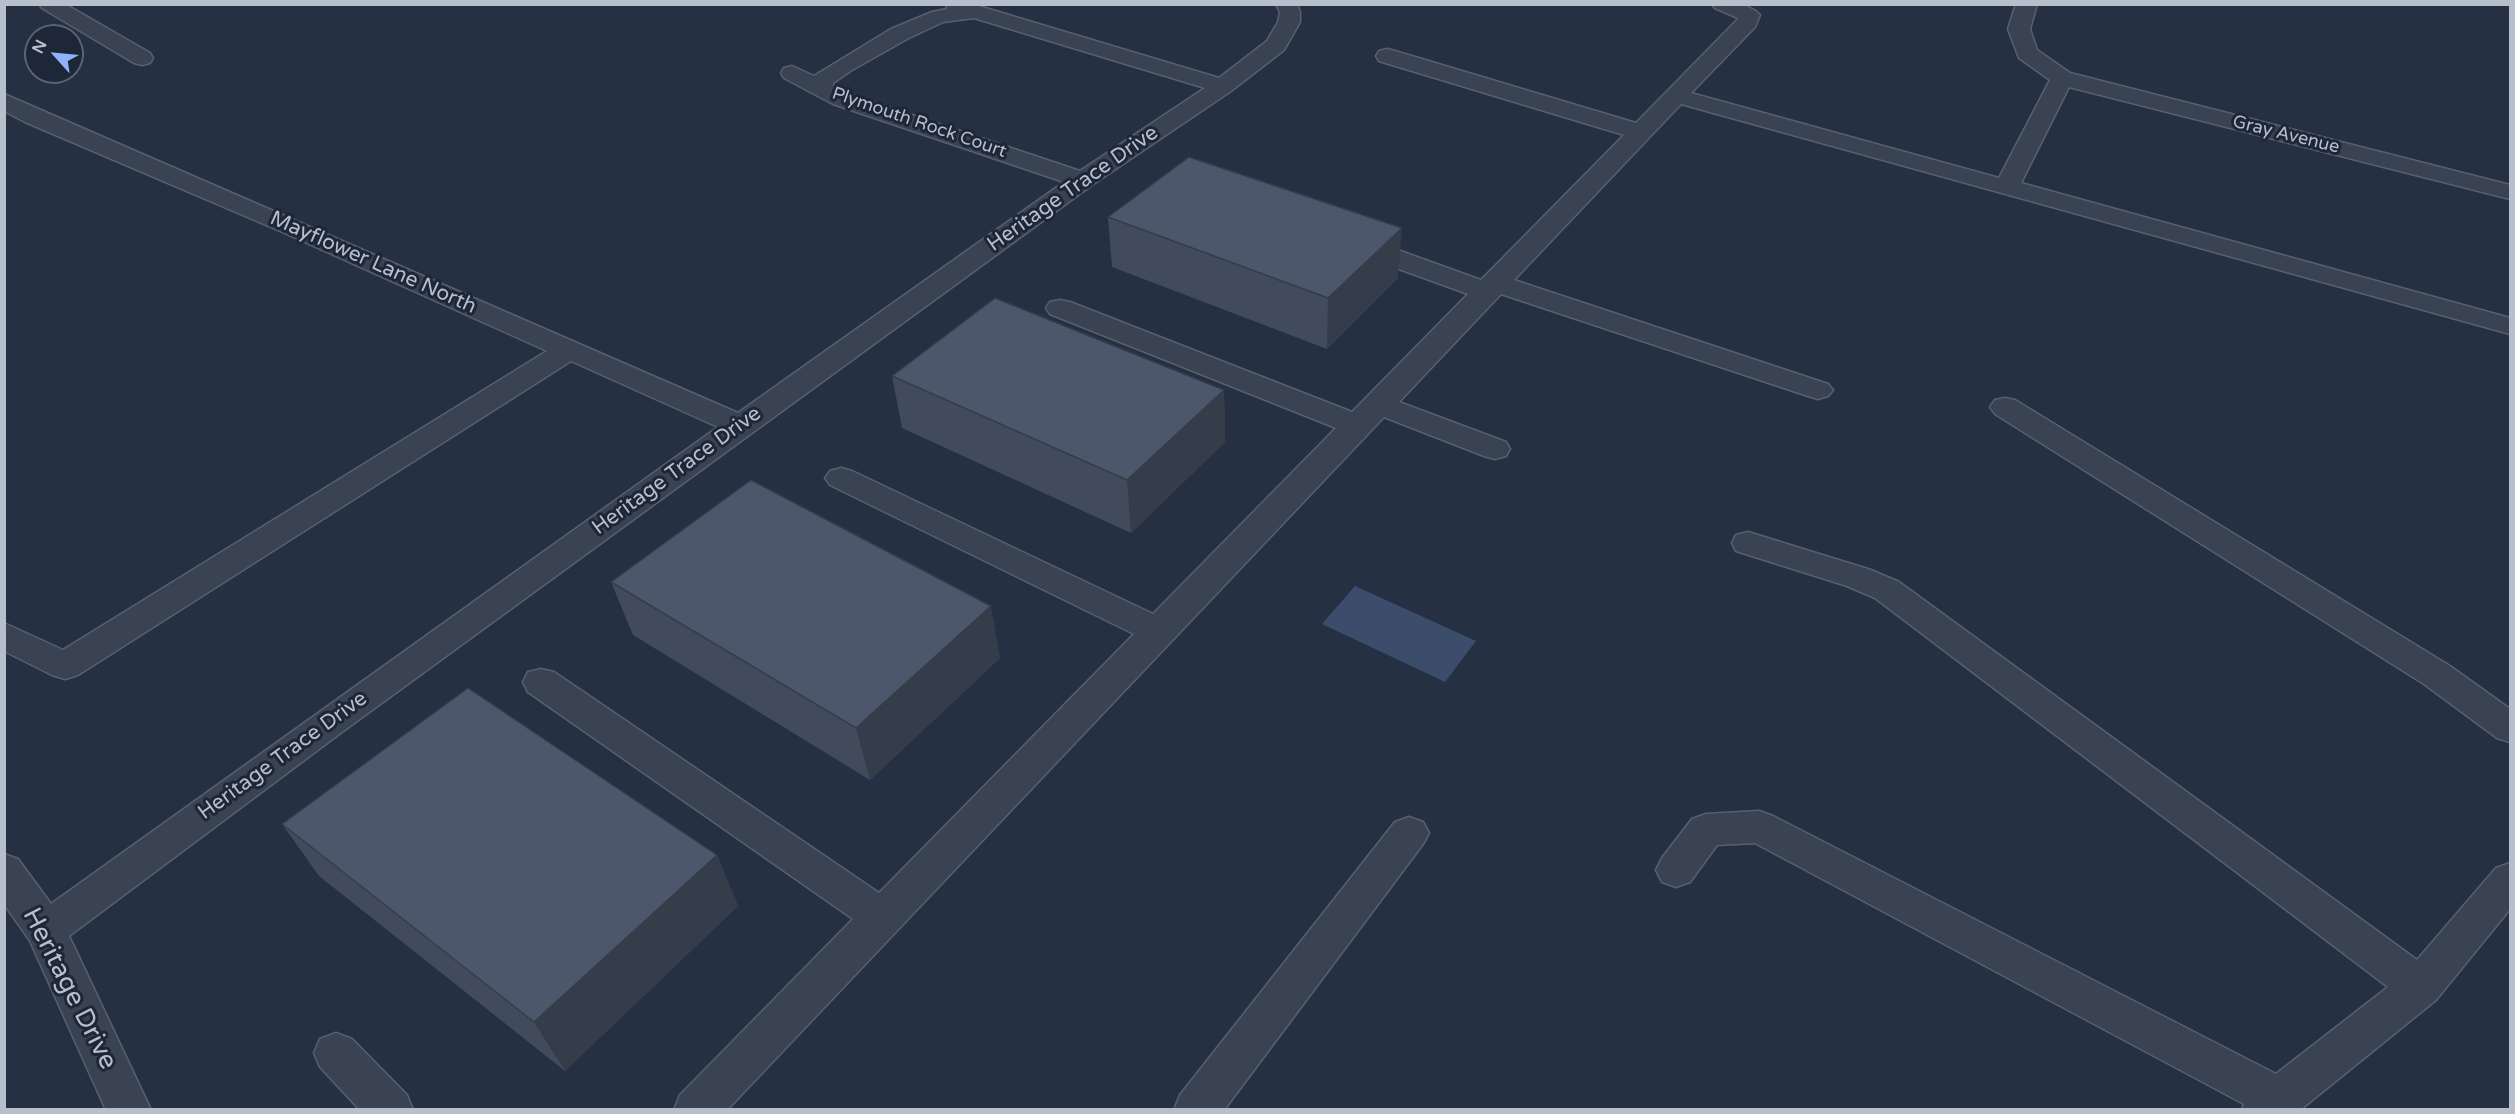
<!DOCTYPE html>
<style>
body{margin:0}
#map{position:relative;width:2515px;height:1114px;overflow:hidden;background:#253042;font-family:"Varela Round",sans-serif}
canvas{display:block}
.frame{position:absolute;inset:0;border:6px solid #b7becc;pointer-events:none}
.north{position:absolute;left:24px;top:24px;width:60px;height:60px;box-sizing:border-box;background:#1e2737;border:2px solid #5b6373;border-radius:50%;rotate:297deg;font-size:16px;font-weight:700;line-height:24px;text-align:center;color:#b7becc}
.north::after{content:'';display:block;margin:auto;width:21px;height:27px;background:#8db2fa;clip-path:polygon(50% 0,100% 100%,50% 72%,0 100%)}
</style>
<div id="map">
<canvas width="2515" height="1114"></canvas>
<div class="frame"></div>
<div class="north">N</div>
</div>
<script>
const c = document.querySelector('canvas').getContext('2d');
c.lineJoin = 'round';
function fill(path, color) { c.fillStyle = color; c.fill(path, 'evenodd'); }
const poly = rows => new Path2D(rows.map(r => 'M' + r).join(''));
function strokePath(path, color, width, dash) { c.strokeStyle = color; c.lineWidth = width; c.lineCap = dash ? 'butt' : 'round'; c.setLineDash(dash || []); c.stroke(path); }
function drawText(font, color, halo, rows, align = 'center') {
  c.font = font + ' "Varela Round",sans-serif'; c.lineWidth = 6; c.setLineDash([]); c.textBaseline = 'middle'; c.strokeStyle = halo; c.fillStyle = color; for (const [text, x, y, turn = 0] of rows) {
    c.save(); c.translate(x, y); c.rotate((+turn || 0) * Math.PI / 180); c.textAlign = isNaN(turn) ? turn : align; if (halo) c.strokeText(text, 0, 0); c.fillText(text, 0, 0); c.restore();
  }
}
const water = poly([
 [1355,586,1476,641,1445,682,1322,624]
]);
const minor = poly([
 [39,4,65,4,150,53,153,58,150,63,142,65,134,63,42,8,39,4],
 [946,4,972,4,1219,78,1267,41,1278,22,1280,12,1276,4,1297,4,1300,12,1300,22,1284,50,1231,91,1092,185,342,732,69,936,151,1110,106,1110,30,941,4,904,4,854,18,859,51,904,718,427,571,361,78,675,65,679,52,675,4,651,4,623,63,650,547,351,280,231,25,122,4,111,4,94,738,413,1064,182,833,104,784,78,781,73,784,68,792,66,814,76,891,29,932,12,947,9,946,4],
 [974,18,1205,88,1080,171,849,94,833,86,833,83,852,70,907,39,943,22,974,18],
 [1712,4,1742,4,1756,11,1760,15,1755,27,1691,93,1999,178,2050,80,2019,58,2008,29,2016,4,2037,4,2030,29,2037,50,2070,73,2510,185,2510,199,2069,87,2021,183,2510,318,2510,334,1681,104,1514,280,1828,384,1833,390,1828,396,1818,399,1808,396,1501,294,1399,402,1506,442,1510,449,1506,456,1495,459,1484,456,1384,417,727,1110,674,1110,680,1095,853,919,528,692,523,682,528,672,541,669,554,672,879,893,1134,634,830,485,825,478,830,471,841,468,852,471,1153,614,1336,428,1050,314,1046,308,1050,302,1060,300,1070,302,1352,412,1468,294,1349,251,1345,245,1349,239,1358,237,1367,239,1481,280,1624,135,1379,61,1376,56,1379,51,1387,49,1395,51,1636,123,1737,20,1738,18,1715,8,1712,4],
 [2005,398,2015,400,2450,666,2510,709,2510,742,2497,738,2424,684,1995,414,1990,407,1995,400,2005,398],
 [1748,532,1871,570,1899,582,2417,960,2496,868,2510,863,2510,909,2436,1000,2300,1110,2242,1110,2244,1104,1755,843,1717,845,1690,882,1676,887,1662,882,1656,870,1662,858,1692,819,1706,814,1759,811,1773,816,2276,1074,2388,987,1875,598,1847,586,1736,551,1732,543,1736,535,1748,532],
 [1409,817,1423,822,1429,833,1423,844,1224,1110,1174,1110,1180,1095,1395,822,1409,817],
 [336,1033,352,1039,407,1095,413,1110,360,1110,320,1067,314,1053,320,1039,336,1033]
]);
const wall = poly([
 [1108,217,1398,278,1327,349,1112,267],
 [892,376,1224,390,1225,442,1131,533,902,428],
 [611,582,1000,658,870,780,633,635],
 [282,824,717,855,738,906,565,1071,319,876]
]);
const shadedWall = poly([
 [1402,228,1398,278,1327,349,1328,298],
 [1224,390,1225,442,1131,533,1127,480],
 [991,606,1000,658,870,780,856,728],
 [717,855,738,906,565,1071,534,1022]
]);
const building = poly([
 [1189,157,1402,228,1328,298,1108,217,1189,157],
 [995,298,1224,390,1127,480,892,376,995,298],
 [751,480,991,606,856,728,611,582,751,480],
 [468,688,717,855,534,1022,282,824,468,688]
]);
const farStreetnames = [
 ["Plymouth Rock Court",919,123,19],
 ["Gray Avenue",2286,135,14]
];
const streetNames = [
 ["Heritage Trace Drive",1073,189,-35],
 ["Mayflower Lane North",373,263,24],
 ["Heritage Trace Drive",677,471,-36],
 ["Heritage Trace Drive",283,756,-36]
];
const nearStreetnames = [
 ["Heritage Drive",69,989,63]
];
fill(water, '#3b4d6b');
strokePath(minor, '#58606f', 3);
fill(minor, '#3a4351');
fill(wall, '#414b5c');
fill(shadedWall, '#353d4b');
fill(building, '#4c576b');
strokePath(building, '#353d4b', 1.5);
drawText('18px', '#b7becc', '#1e2737', farStreetnames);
drawText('21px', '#b7becc', '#1e2737', streetNames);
drawText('26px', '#b7becc', '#1e2737', nearStreetnames);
</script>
